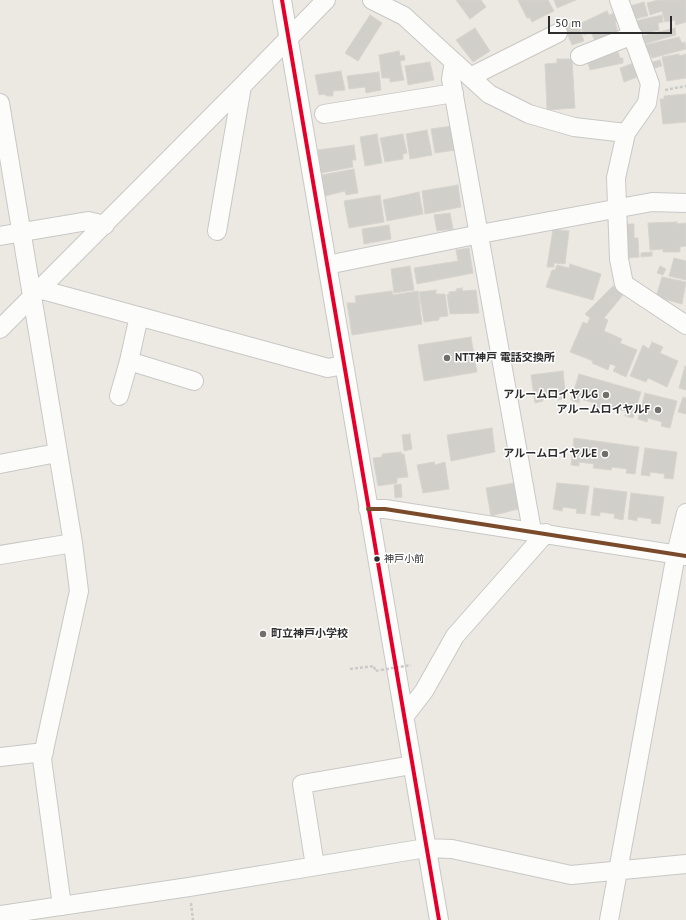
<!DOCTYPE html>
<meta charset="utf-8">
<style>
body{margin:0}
#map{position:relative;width:686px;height:920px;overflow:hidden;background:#ece9e2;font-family:"PT Sans",sans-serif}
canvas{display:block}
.scale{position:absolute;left:548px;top:16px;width:124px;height:18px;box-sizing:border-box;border:2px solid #2d2d2d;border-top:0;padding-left:5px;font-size:12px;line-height:14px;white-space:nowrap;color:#2d2d2d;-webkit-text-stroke:3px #fff;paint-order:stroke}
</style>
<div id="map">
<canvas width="686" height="920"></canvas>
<div class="scale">50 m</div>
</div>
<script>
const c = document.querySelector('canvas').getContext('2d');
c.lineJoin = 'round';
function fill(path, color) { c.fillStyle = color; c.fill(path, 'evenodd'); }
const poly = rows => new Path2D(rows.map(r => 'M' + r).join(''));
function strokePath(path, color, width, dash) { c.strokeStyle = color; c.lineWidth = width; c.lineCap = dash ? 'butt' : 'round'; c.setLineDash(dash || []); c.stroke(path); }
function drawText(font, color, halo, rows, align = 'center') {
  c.font = font + ' "PT Sans","Noto Sans JP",sans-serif'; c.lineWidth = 3; c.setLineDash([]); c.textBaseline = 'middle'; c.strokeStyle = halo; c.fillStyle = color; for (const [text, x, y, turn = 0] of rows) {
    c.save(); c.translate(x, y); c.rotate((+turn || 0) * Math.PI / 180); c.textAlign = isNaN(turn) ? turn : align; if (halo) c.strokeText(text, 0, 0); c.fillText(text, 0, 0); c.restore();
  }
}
const building = poly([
 [456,0,481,0,486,7,470,19,456,0],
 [518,0,548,0,554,11,532,22,530,18,527,18,518,0],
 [554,0,576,0,557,8,554,0],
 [658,0,686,0,686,22,676,25,675,20,665,22,662,11,650,15,647,3,658,0],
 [644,2,648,16,634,19,630,6,644,2],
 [607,11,609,15,617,12,621,21,615,22,618,32,595,41,591,32,584,35,579,24,607,11],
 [370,15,382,23,358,61,345,53,370,15],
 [662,15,663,22,658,23,659,30,639,35,635,21,662,15],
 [577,20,584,41,572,45,564,26,577,20],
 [475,28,490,51,473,62,456,40,475,28],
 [675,28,676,35,644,44,642,36,675,28],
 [679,37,682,43,685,42,686,49,652,58,650,54,648,55,645,45,679,37],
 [399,51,400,56,404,55,405,60,400,61,404,80,390,82,390,78,382,78,379,55,399,51],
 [618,52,620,58,623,58,623,63,590,70,587,60,618,52],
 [679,54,679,56,686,54,686,78,667,81,662,57,679,54],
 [557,59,572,59,575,108,547,110,545,64,557,63,557,59],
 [660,60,662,66,651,69,649,63,660,60],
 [430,62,434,80,408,85,405,66,430,62],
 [636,62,640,76,624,82,620,68,636,62],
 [341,71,345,90,333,91,333,96,326,96,325,94,319,95,315,75,341,71],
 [379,72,381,90,366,93,365,87,349,89,347,76,379,72],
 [686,94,686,122,663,124,660,99,664,99,664,96,686,94],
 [452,126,456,150,435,153,431,129,452,126],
 [427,130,432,155,410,159,406,134,427,130],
 [377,134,382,163,365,166,360,137,377,134],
 [403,134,407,153,403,154,403,159,385,162,380,138,403,134],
 [354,145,356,160,352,160,353,167,321,173,318,150,354,145],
 [354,169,358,193,346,195,345,191,325,196,322,175,354,169],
 [458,185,461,207,425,214,422,191,458,185],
 [419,192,423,214,387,221,383,200,419,192],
 [380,195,384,222,349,228,344,201,380,195],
 [450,213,453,229,437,231,434,215,450,213],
 [677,222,677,224,686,223,686,246,680,247,680,252,663,252,663,249,650,250,648,223,677,222],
 [626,224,634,224,634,238,638,238,639,257,628,258,626,224],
 [389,225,391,239,364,244,362,229,389,225],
 [553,229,569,231,565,264,554,263,554,267,547,267,553,229],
 [469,248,473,273,417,284,414,268,458,261,456,250,469,248],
 [652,252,652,256,641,257,641,253,652,252],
 [674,258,686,261,686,280,669,276,674,258],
 [570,264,601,274,593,300,546,287,552,270,555,270,557,265,569,268,570,264],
 [410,266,414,290,394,293,391,269,410,266],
 [660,266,666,269,663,275,657,273,660,266],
 [662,277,686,282,682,304,656,297,662,277],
 [613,286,623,295,604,318,608,320,604,331,622,339,620,343,637,350,626,377,613,371,616,366,610,364,608,370,592,363,593,361,570,352,583,322,587,324,590,318,585,314,613,286],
 [462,288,463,291,476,290,479,313,450,314,447,295,449,294,449,292,457,291,456,289,462,288],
 [436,290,436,294,445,294,448,316,439,317,439,320,424,322,419,292,436,290],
 [392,291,393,295,418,291,422,324,352,335,347,303,356,303,355,296,392,291],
 [471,337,477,372,424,381,418,345,471,337],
 [652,342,663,347,660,353,678,361,667,387,648,378,646,382,630,376,643,345,649,349,652,342],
 [685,366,686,367,686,390,679,388,685,366],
 [563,371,566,399,557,400,557,396,543,397,543,401,535,403,531,375,563,371],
 [579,374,641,392,633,418,625,416,626,411,611,408,610,411,593,407,594,403,580,399,579,403,571,400,579,374],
 [645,393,677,401,670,428,661,426,662,422,648,418,647,422,638,419,645,393],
 [683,397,686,398,686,414,678,412,683,397],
 [492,428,495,452,451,461,447,435,492,428],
 [410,434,412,449,404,451,402,435,410,434],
 [574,438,639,447,635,474,626,473,627,469,612,467,611,470,593,468,594,464,579,462,579,466,571,465,574,438],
 [645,448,677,452,673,479,664,478,665,474,650,472,650,476,641,475,645,448],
 [401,452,401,454,404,454,408,477,397,478,397,483,378,486,373,458,382,457,382,454,401,452],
 [434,462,435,465,445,462,449,489,423,493,417,465,434,462],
 [514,483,518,509,491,516,486,488,514,483],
 [557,483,589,486,585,514,576,513,577,509,563,507,562,511,553,509,557,483],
 [401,484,402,497,395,498,394,485,401,484],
 [594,488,627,492,623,520,614,518,615,514,600,512,600,516,591,515,594,488],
 [631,493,664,497,660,524,651,523,652,519,637,517,637,521,628,519,631,493]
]);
const path = poly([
 [665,90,686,86],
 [350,669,374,666,375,671,381,670],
 [191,903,193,920]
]);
const minor = poly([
 [282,0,439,920],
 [372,0,404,16,454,62,451,79,532,531],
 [619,0,650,84,647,103,626,133,616,178,619,259,624,284,686,325],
 [580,56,633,35],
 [454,62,489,94,529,114,574,127,626,133],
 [470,77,558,33],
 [0,103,73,543,79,591,42,759,62,906],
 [324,114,454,93],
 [217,231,242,86],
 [0,236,88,221,105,225],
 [327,265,480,234,652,202,686,203],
 [39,289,328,368,344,365],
 [0,329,242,86,326,0],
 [129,361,139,316],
 [119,396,129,361,194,381],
 [0,464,57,453],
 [368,509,385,509,686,556],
 [0,555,73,543],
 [404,717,424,691,455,636,546,533],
 [0,757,44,752],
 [315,866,302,784,412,765],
 [0,915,189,887,426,848,452,849,571,875,686,864],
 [609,920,676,554,686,513]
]);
const pathBridge = poly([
 [381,670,411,665]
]);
const bus1 = poly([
 [282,0,439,920]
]);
const bus2 = poly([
 [368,509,385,509,686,556]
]);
const markers = [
 [447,358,4,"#706f6c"],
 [606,395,4,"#706f6c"],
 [658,410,4,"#706f6c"],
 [605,454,4,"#706f6c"],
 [377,559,3.5,"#2d2d2d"],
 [263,634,4,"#706f6c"]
];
const busNames = [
 ["神戸小前",384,559]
];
const poiNames = [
 ["NTT神戸 電話交換所",455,358,"left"],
 ["アルームロイヤルG",598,395],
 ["アルームロイヤルF",650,410],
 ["アルームロイヤルE",597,454],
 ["町立神戸小学校",271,634,"left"]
];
fill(building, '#d1cfca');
strokePath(building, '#d7d4ce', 1);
strokePath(minor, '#c9c8c7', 20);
strokePath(path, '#cacac9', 2.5, [3, 2]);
strokePath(minor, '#fcfcfb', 18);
strokePath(pathBridge, '#cacac9', 2.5, [3, 2]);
strokePath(bus1, '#e4002b', 4);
strokePath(bus2, '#7a4b2a', 4);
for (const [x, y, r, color] of markers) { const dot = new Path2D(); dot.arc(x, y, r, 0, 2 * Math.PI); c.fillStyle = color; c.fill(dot); strokePath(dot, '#fff', 1.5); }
drawText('10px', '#2d2d2d', '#fff', busNames, 'left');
drawText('bold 11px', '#2d2d2d', '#fff', poiNames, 'right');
</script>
